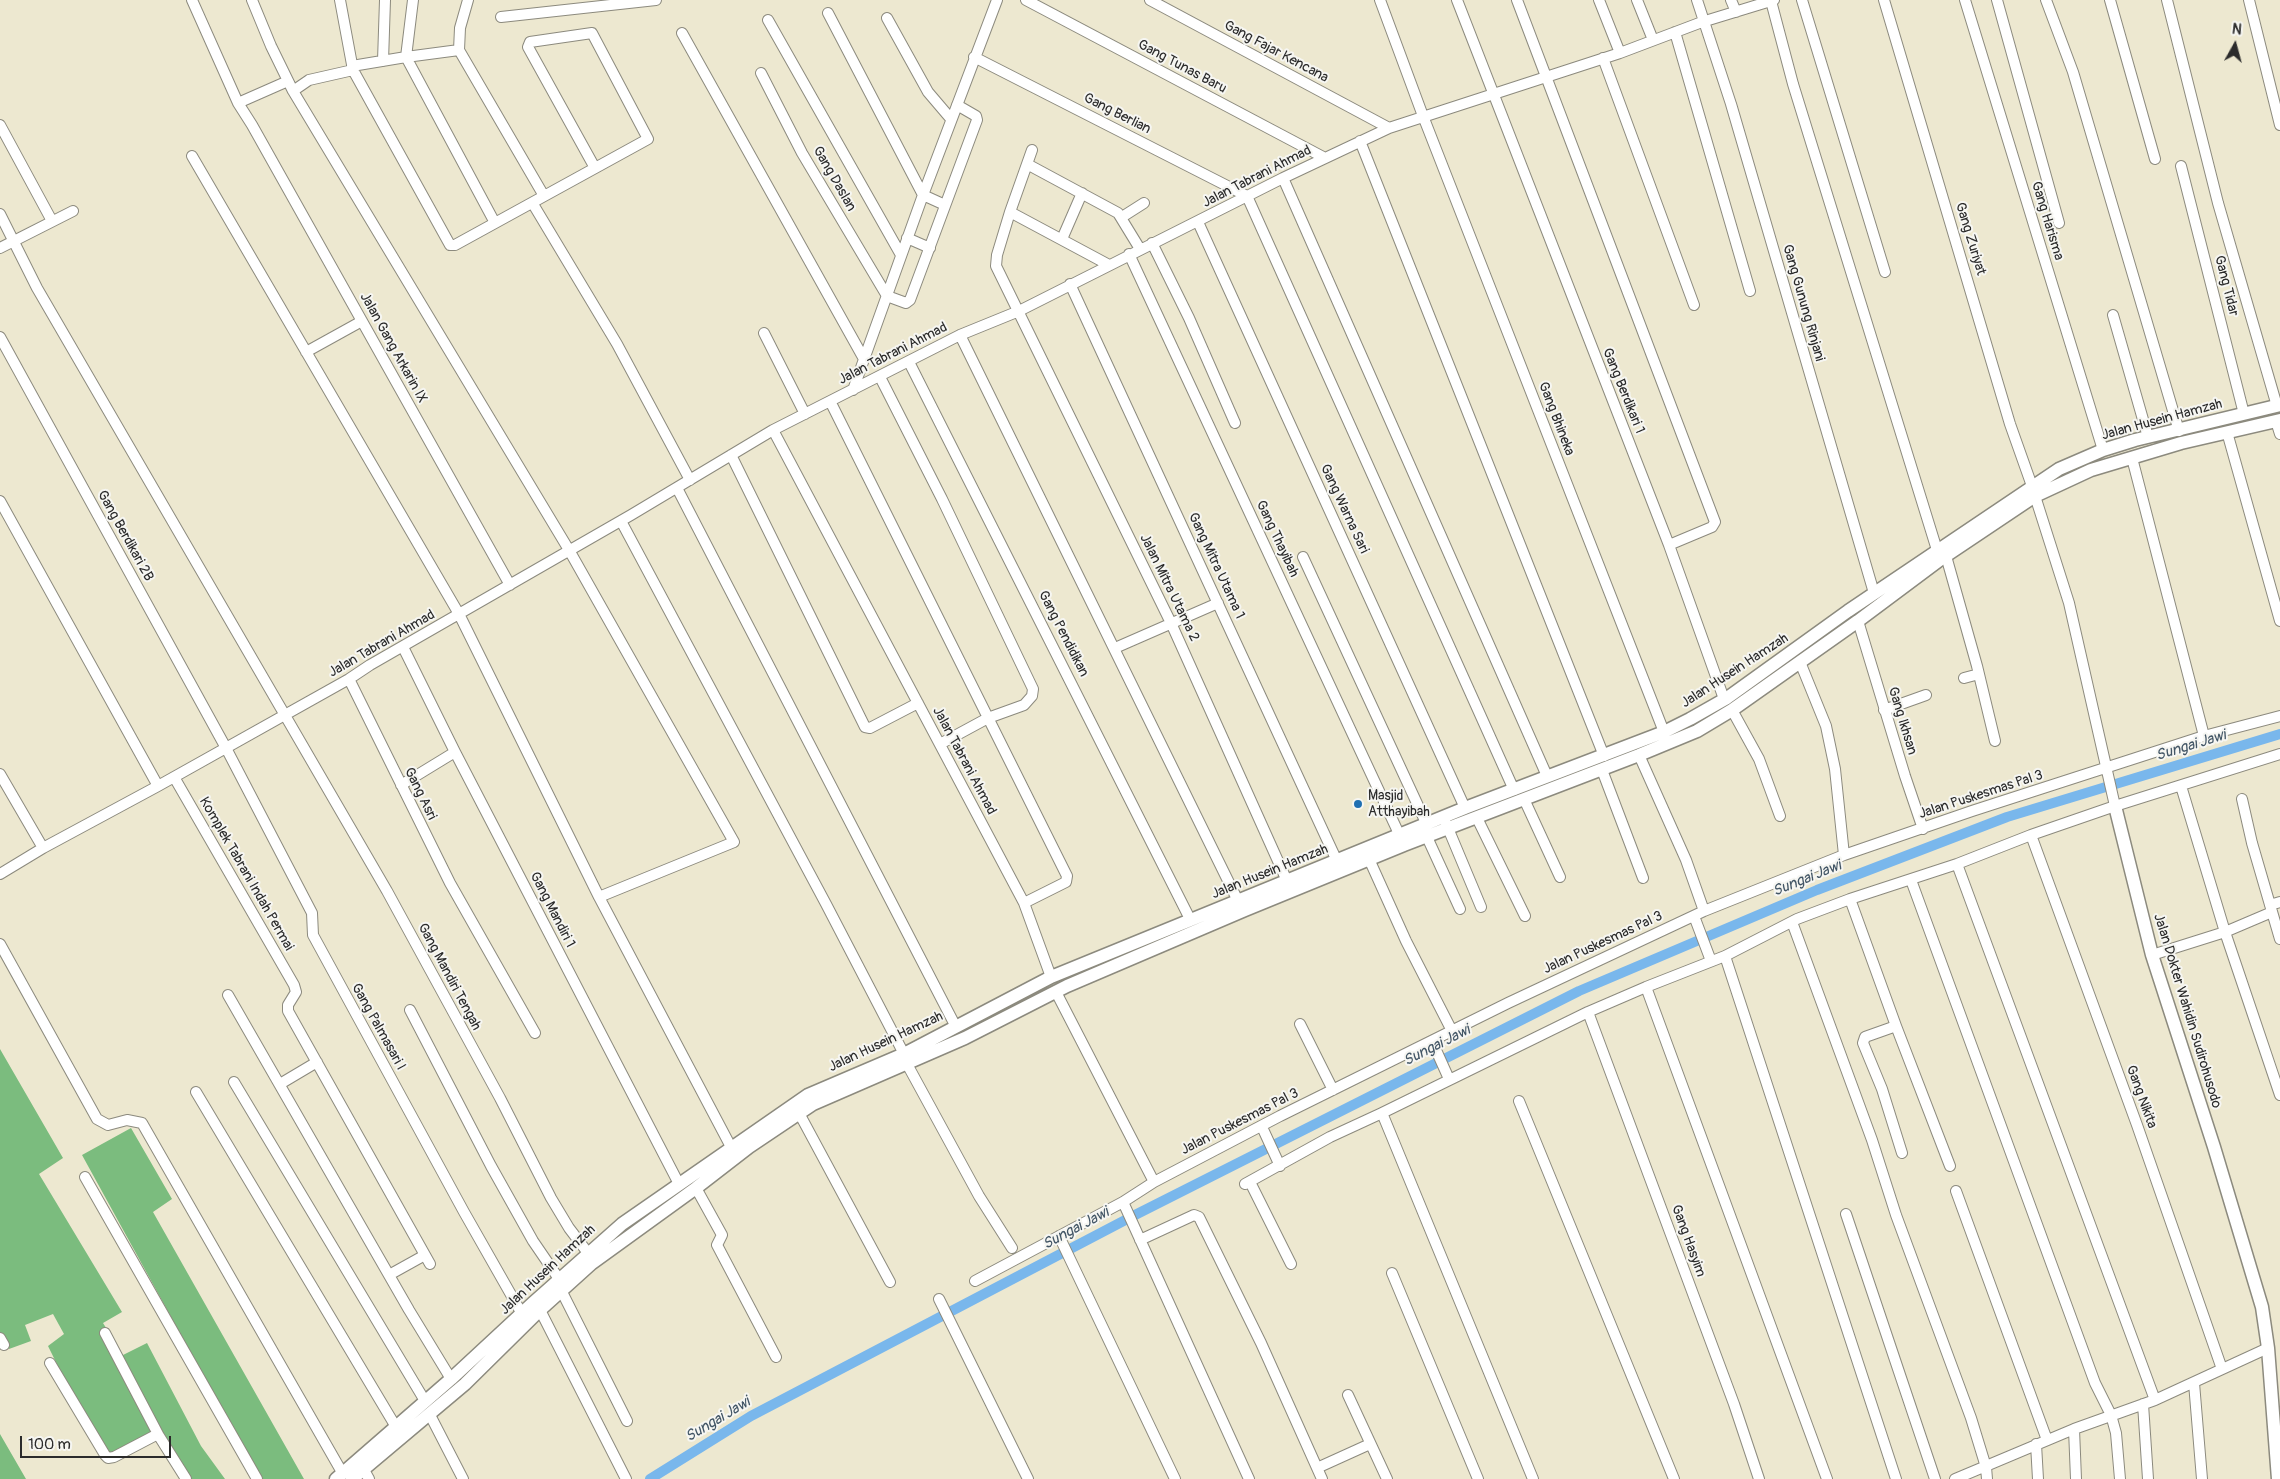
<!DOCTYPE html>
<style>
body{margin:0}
#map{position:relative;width:2280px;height:1479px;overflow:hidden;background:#ede8d0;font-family:Pangolin,sans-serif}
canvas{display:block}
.north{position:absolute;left:2210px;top:20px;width:50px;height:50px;-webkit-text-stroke:4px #f6f6f2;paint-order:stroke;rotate:7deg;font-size:14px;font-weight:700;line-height:20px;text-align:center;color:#2b2b2b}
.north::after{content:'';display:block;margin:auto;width:18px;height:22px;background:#2b2b2b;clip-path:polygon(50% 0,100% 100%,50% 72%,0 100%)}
.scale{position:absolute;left:20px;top:1436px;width:151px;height:22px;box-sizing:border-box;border:2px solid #2b2b2b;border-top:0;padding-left:6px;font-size:15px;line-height:18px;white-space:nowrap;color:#2b2b2b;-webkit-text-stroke:4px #f6f6f2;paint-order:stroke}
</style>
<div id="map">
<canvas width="2280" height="1479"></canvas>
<div class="north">N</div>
<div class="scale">100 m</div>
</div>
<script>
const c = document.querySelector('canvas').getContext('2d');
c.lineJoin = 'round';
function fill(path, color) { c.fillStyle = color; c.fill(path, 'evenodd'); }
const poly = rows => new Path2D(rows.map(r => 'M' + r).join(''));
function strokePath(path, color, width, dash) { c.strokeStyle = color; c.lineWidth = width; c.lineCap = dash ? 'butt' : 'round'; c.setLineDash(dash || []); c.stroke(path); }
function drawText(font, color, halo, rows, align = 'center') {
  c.font = font + ' Pangolin,sans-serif'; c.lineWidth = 4; c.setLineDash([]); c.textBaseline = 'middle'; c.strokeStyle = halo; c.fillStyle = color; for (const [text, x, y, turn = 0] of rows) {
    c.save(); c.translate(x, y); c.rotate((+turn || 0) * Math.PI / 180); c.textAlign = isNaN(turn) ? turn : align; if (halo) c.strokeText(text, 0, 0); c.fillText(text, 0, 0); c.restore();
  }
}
const forest = poly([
 [0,1049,63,1158,39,1174,122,1312,103,1323,123,1355,147,1343,201,1446,225,1479,188,1479,159,1432,105,1455,86,1423,48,1346,64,1334,53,1314,25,1325,31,1341,9,1349,0,1334],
 [131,1128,172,1199,153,1212,304,1479,260,1479,82,1155],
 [0,1434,26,1479,0,1479]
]);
const canal = poly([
 [650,1479,751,1416,1133,1216,1579,991,1817,890,2007,817,2280,734]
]);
const minor = poly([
 [192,0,238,103,252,125,510,585],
 [252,0,271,46,293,91,569,550,734,842,599,897],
 [340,0,353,70,450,245,455,245,648,139,592,33,530,42,528,47,595,168],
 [468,0,460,28,459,50,544,196],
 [1026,0,1325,158],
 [1150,0,1389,128],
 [1380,0,1423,116,1664,732],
 [1457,0,1669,545,1724,699],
 [1517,0,1715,522,1712,527,1669,545],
 [1599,0,1620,53],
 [1637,0,1653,40],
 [1697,0,1731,104,1874,593],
 [1731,0,1736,12],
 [1802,0,1885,272],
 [1884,0,2010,424,2032,486],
 [1965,0,2103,450],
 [1997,0,2059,223],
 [2046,0,2073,72,2179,431],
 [2110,0,2155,159],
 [2167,0,2218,203,2277,406],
 [2249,0,2280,125],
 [1771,1,1793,84,1937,550],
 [828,13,923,195,945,205],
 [501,17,656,0],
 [887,18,928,92,951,119],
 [768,20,901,255],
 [1675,32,1750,291],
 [682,33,864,359],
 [459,50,406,57,495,223],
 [974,57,1247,196,1514,790],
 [1603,58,1694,305],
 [383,61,385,0],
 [352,66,406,57,413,0],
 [761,73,802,153,887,296,906,303,910,300,977,120,976,116,957,105],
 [293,91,309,80,353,70],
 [238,103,288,81],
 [0,125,52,221],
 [1360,141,1604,756],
 [1032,150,1010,212,997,255,996,266,1171,623,1287,881],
 [192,156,459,614,599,897,731,1147],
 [1027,164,1118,213,1140,249],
 [2181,166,2244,414],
 [1283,178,1547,776],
 [533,204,617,344,690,480],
 [1010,212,1109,265],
 [0,214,37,288,387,891,500,1098,551,1198,569,1228,588,1253],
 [1122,217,1144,203],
 [1198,222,1465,808],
 [907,238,930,248],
 [1062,239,1082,193],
 [1152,243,1189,318,1235,423],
 [0,248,73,211],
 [1129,254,1400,836],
 [1070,284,1337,861],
 [2113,315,2148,437],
 [764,333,805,414],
 [960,335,1238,901],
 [0,337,226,748,312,913,313,935,464,1212,522,1314],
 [306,352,362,321],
 [909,362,1190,919],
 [880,377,942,499,1033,689,1032,696,1024,705,988,718,940,744],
 [853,390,923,195,997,0],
 [830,401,1067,876,1066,882,1024,903],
 [2276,421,2280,434],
 [773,430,1024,903,1051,977],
 [2227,432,2280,621],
 [731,455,865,727,870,728,918,703],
 [2132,458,2204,736],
 [677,488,956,1027],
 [2035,496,2069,603,2115,806],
 [0,501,158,786],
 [621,521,826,904,904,1054],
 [1946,556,1977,666,1995,741],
 [1303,557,1427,825],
 [1858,621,1905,776,1923,829],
 [403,647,455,752,679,1184],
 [1115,648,1218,603],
 [1800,662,1826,726,1835,769,1844,855],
 [1964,678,1979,674],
 [349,679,450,883,535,1033],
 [1732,710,1759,759,1780,816],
 [1884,710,1926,695],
 [1639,755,1686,860,1704,911],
 [1602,770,1643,878],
 [0,774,43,848],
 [174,777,294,985,296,992,288,1005,288,1011,430,1264],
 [401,785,455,752],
 [2181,786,2225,932,2280,1095],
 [1524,799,1560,877],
 [2242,799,2252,843,2280,939],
 [1477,818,1525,916],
 [1445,821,1481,907],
 [2031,835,2137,1125,2222,1369],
 [1427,837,1460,909],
 [1369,859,1406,941,1452,1031],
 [1957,864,2155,1400],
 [0,874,43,848,158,786,349,679,370,665,631,515,773,430,960,335,1019,311,1283,178,1389,128,1620,53,1702,22,1774,0],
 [1911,880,2095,1383,2111,1415,2116,1433,2120,1479],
 [1850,899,1896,1026,1950,1166],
 [2270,905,2280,902],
 [1694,916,1711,961],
 [1792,922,1872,1140,1896,1215,1971,1418,1986,1467,1987,1479],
 [0,944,97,1119,108,1125,127,1120,142,1123,343,1474],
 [2152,955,2225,932,2272,912],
 [1725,956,1896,1479],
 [1646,987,1827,1479],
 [1056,992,1154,1182],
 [228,995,409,1310,451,1379],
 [410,1010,491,1166,533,1241,559,1279],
 [1588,1012,1734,1404,1759,1479],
 [1300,1024,1333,1090],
 [1896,1026,1865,1037,1863,1043,1882,1089,1902,1153],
 [1432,1041,1449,1079],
 [907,1064,979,1196,1012,1248],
 [234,1082,425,1401],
 [280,1084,317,1062],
 [196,1092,396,1427],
 [1519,1101,1674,1479],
 [799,1113,890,1282],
 [1262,1127,1280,1166],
 [85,1177,257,1479],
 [1250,1182,1291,1264],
 [1245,1184,1330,1137,1382,1113],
 [696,1188,722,1235,717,1245,776,1357],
 [1956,1191,2047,1440],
 [1123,1202,1249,1479],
 [1846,1214,1935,1479],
 [1059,1236,1175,1479],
 [1140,1240,1194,1215,1199,1217,1261,1343,1322,1479],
 [1392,1273,1478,1479],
 [389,1275,425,1255],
 [975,1281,1123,1202,1154,1182,1280,1116,1508,1003,1704,911,1844,855,1972,811,2204,736,2280,716],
 [561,1290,627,1421],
 [939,1299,1028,1479],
 [540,1310,626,1479],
 [105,1333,159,1436],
 [0,1338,4,1345],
 [50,1363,105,1455,108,1458,114,1457,156,1435,159,1436,186,1479],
 [2194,1383,2202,1479],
 [1348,1395,1387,1479],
 [2143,1404,2148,1479],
 [430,1415,463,1479],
 [2074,1429,2076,1479],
 [2036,1444,2038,1479],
 [1317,1468,1370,1444],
 [364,1470,369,1479],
 [1533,1479,1382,1113,1588,1012,1646,987,1725,956,1797,919,1850,899,1957,864,2031,835,2115,806,2280,754],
 [1955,1479,2074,1429,2155,1400,2268,1348]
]);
const tertiary = poly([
 [2115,806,2152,955,2214,1147,2262,1307,2268,1348,2278,1479],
 [336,1479,451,1379,533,1303,622,1224,808,1095,904,1054,1051,977,1465,808,1664,732,1690,719,1727,698,1848,611,2059,469,2103,450,2135,440,2280,405],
 [352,1479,465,1384,540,1310,591,1264,696,1188,749,1147,813,1104,965,1038,1067,986,1245,910,1404,845,1639,755,1697,731,1732,710,1858,621,1941,559,2035,496,2091,470,2181,443,2280,420]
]);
const markers = [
 [1358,804,5,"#1f6fb2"]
];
const streetNames = [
 ["Gang Fajar Kencana",1276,52,28],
 ["Gang Tunas Baru",1182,67,28],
 ["Gang Berlian",1117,114,27],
 ["Jalan Tabrani Ahmad",1257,177,-27],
 ["Gang Daslan",834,179,60],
 ["Gang Harisma",2047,221,73],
 ["Gang Zuriyat",1970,239,73],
 ["Gang Tidar",2226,286,76],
 ["Gang Gunung Rinjani",1803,303,74],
 ["Jalan Gang Arkarin IX",393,348,61],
 ["Jalan Tabrani Ahmad",893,354,-27],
 ["Gang Berdikari 1",1623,391,68],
 ["Gang Bhineka",1556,419,69],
 ["Jalan Husein Hamzah",2162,420,-15],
 ["Gang Warna Sari",1344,509,65],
 ["Gang Berdikari 2B",125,536,61],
 ["Gang Thayibah",1277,539,65],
 ["Gang Mitra Utama 1",1216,566,65],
 ["Jalan Mitra Utama 2",1169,588,64],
 ["Gang Pendidikan",1063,634,63],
 ["Jalan Tabrani Ahmad",382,644,-30],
 ["Jalan Husein Hamzah",1735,671,-33],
 ["Gang Ikhsan",1902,721,73],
 ["Jalan Tabrani Ahmad",964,761,62],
 ["Gang Asri",420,794,64],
 ["Jalan Puskesmas Pal 3",1981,795,-18],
 ["Jalan Husein Hamzah",1270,872,-22],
 ["Komplek Tabrani Indah Permai",246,874,60],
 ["Gang Mandiri 1",552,910,63],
 ["Jalan Puskesmas Pal 3",1603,943,-25],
 ["Gang Mandiri Tengah",449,977,62],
 ["Jalan Dokter Wahidin Sudirohusodo",2187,1011,73],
 ["Gang Palmasari I",378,1027,61],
 ["Jalan Husein Hamzah",886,1042,-25],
 ["Gang Nikita",2141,1097,70],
 ["Jalan Puskesmas Pal 3",1240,1122,-27],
 ["Gang Hasyim",1688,1241,70],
 ["Jalan Husein Hamzah",548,1270,-43]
];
const poiNames = [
 ["Masjid",1368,796],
 ["Atthayibah",1368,812]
];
const waterNames = [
 ["Sungai Jawi",2191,746,-17],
 ["Sungai Jawi",1807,879,-22],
 ["Sungai Jawi",1437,1046,-27],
 ["Sungai Jawi",1076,1229,-28],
 ["Sungai Jawi",718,1420,-31]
];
fill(forest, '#7bbc7e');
strokePath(canal, '#79b7ec', 10);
strokePath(minor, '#8c8a7e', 12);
strokePath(tertiary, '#8c8a7e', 15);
strokePath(minor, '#fff', 10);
strokePath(tertiary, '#fff', 12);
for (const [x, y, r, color] of markers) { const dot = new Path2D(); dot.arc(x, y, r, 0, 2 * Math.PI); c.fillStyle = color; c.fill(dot); strokePath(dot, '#f6f6f2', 2); }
drawText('14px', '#2b2b2b', '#f6f6f2', streetNames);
drawText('14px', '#2b2b2b', '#f6f6f2', poiNames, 'left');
drawText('italic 15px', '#425565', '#f6f6f2', waterNames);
</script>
